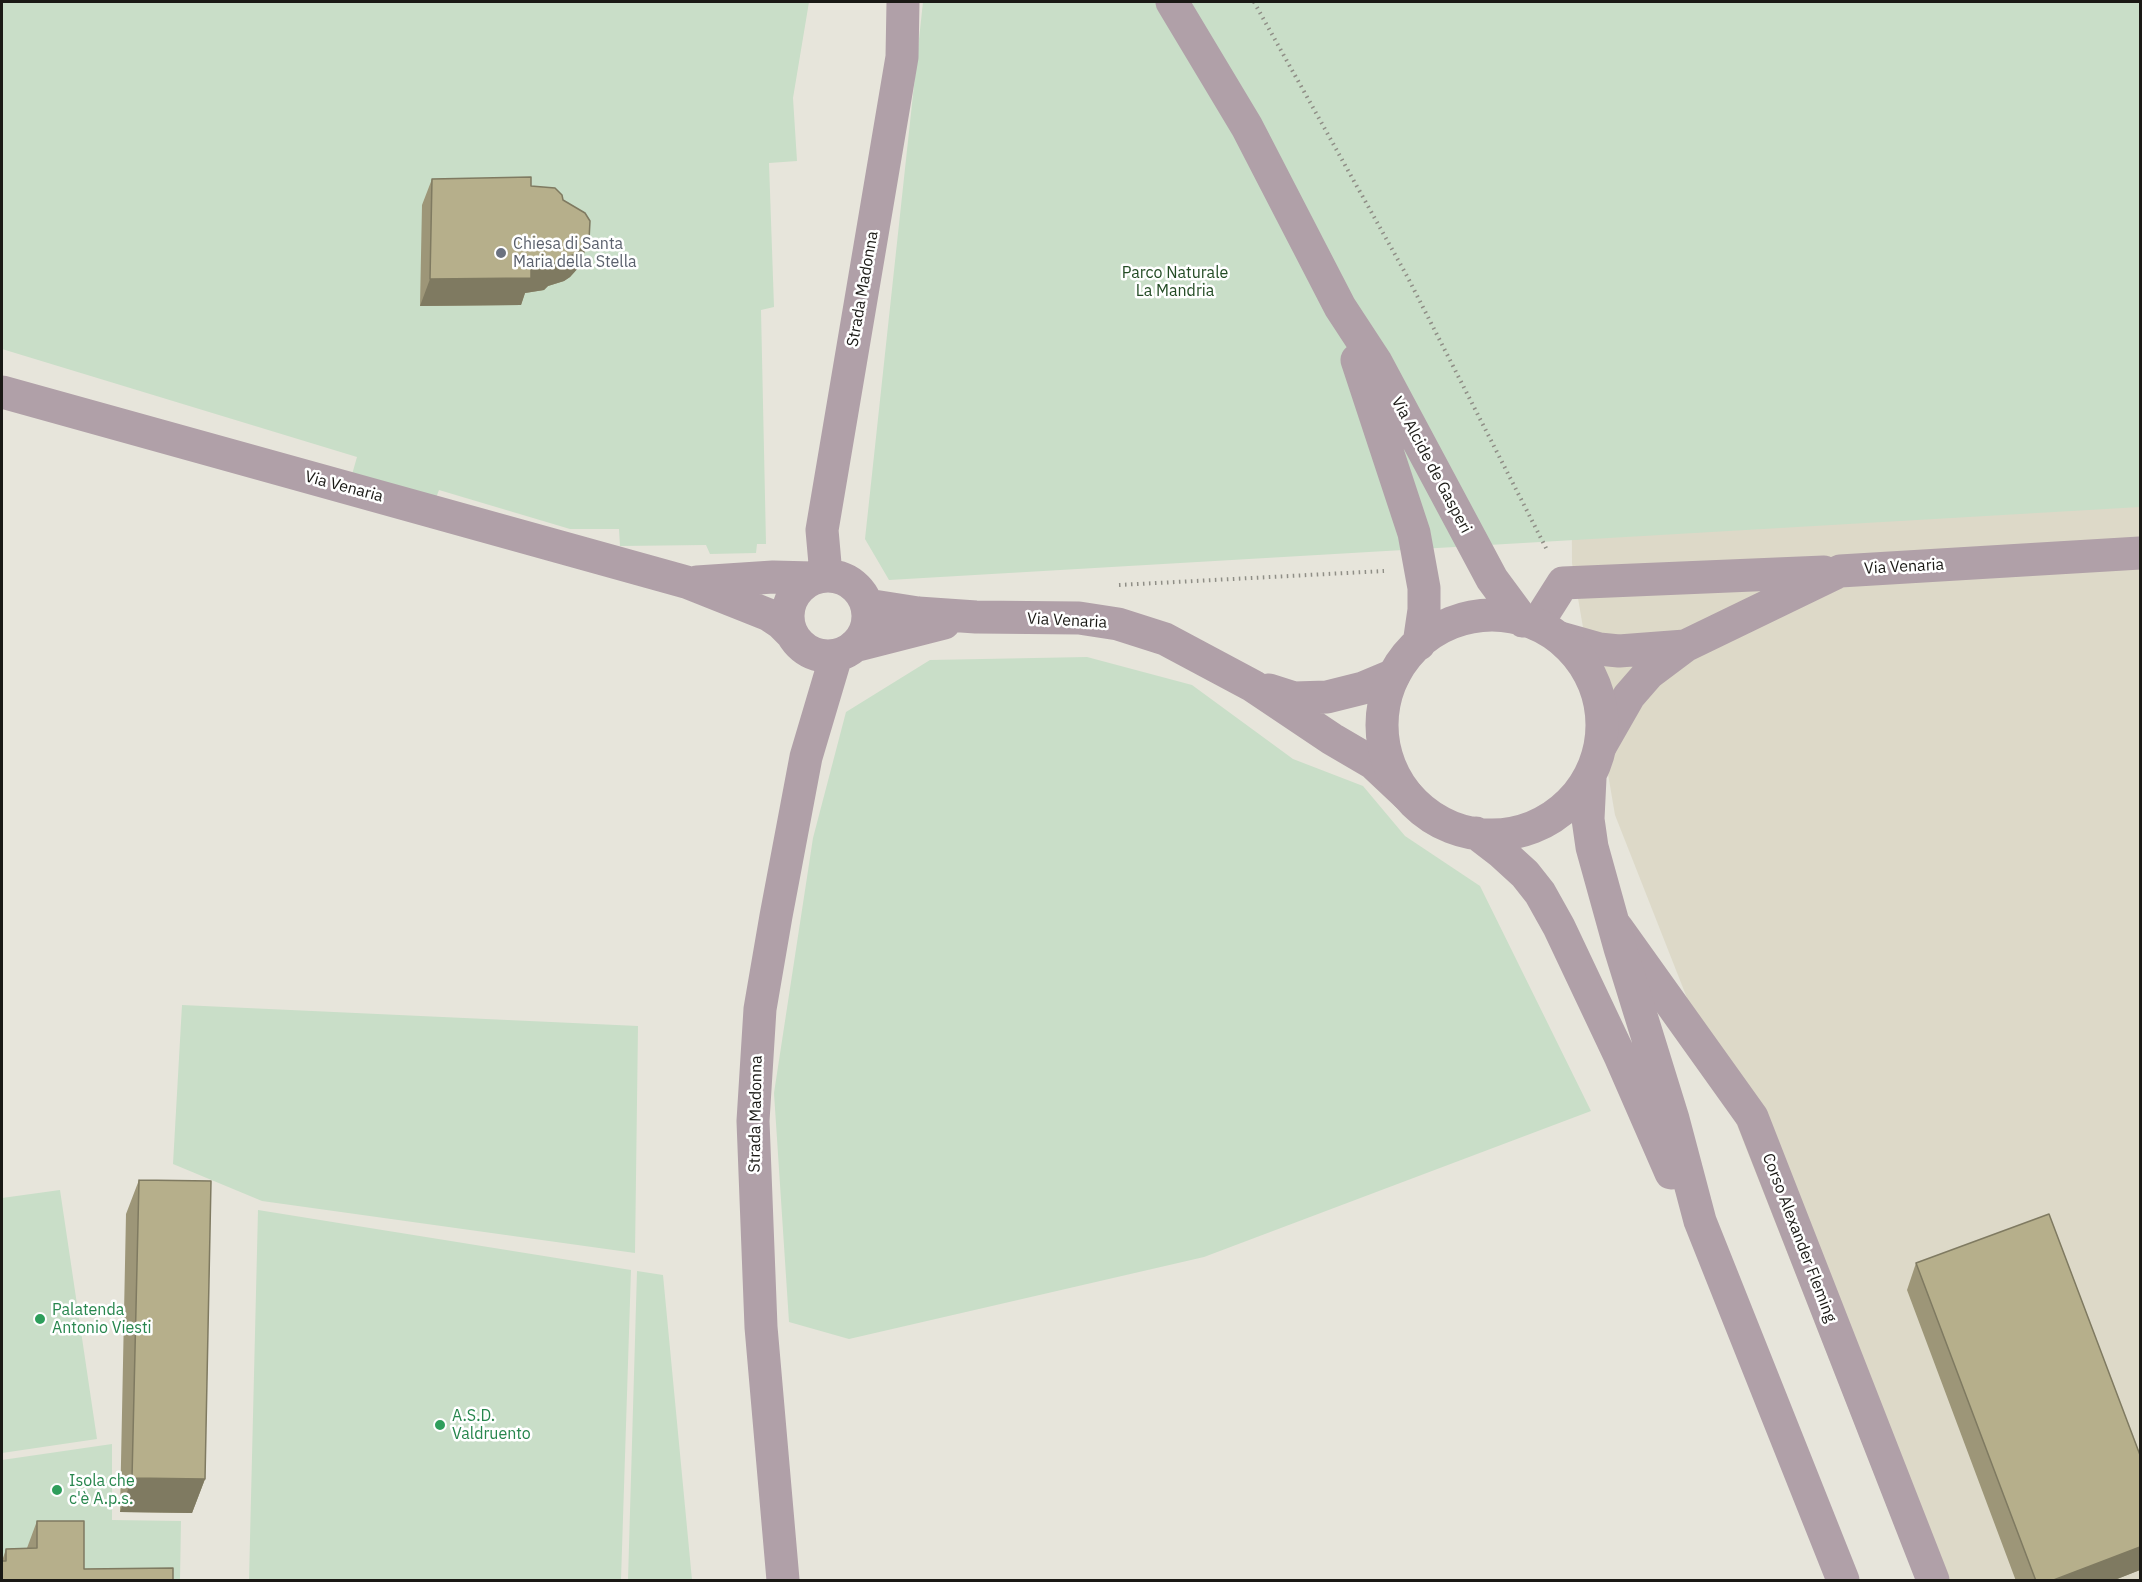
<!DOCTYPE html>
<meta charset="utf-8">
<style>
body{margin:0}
#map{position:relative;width:2142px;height:1582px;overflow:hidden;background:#e7e5db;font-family:"IBM Plex Sans",sans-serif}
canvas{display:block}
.frame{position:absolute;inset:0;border:3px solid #1a1915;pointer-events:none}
</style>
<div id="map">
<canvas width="2142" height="1582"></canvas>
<div class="frame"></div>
</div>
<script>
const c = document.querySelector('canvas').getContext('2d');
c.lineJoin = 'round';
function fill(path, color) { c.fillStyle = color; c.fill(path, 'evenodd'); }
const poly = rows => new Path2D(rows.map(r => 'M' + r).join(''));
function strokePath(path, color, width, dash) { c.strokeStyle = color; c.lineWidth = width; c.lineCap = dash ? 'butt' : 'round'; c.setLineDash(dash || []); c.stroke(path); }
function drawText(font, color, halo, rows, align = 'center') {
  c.font = font + ' "IBM Plex Sans",sans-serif'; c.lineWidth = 5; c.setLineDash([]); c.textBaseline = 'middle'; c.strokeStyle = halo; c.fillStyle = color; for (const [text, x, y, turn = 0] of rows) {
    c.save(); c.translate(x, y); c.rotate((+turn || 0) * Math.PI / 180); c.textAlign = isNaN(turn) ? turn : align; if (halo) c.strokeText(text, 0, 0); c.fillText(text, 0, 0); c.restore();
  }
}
const built = poly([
 [2140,112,2140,1580,1916,1580,1615,815,1572,563,1570,169]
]);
const green = poly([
 [2,2,809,2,793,98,797,161,769,163,774,307,761,310,766,544,757,544,756,553,710,554,706,545,620,546,619,529,570,529,439,490,434,503,351,478,357,457,2,349],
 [923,2,2140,2,2140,507,889,580,865,539],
 [1087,657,1192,685,1293,759,1363,786,1405,836,1480,886,1591,1111,1204,1257,849,1339,789,1322,774,1093,813,838,846,712,930,660],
 [182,1005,638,1026,635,1253,262,1201,173,1164],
 [60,1190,97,1439,2,1453,2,1198],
 [258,1210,631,1270,621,1580,249,1580],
 [637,1271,663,1275,692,1580,628,1580],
 [112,1444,112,1520,181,1521,180,1580,2,1580,2,1460]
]);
const path = poly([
 [1254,2,1407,276,1547,550],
 [1119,585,1384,571]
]);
const minor = poly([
 [2,392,686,582,769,615,781,623,791,633],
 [826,575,822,530,902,57,903,2],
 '788 616a40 40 0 1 1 80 0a40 40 0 1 1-80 0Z',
 [697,582,773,577,813,578],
 [867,605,918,613,976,617,1079,618,1118,624,1165,639,1253,686,1332,739,1373,763,1407,795],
 [1537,624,1563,583,1824,572],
 [1560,638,1599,649,1619,651,1685,646],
 [854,646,944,623],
 [1269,690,1294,698,1327,697,1363,688,1394,675],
 [1601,745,1629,696,1649,673,1685,646,1840,571,2140,553],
 [1617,928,1752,1117,1933,1580],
 [783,1580,761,1327,753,1121,760,1009,776,916,806,757,836,656]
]);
const tertiary = poly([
 [1172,2,1247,127,1340,307,1376,362,1492,579,1523,621],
 [1357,360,1414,533,1424,588,1424,610,1419,644],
 '1382 725a110 110 0 1 1 220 0a110 110 0 1 1-220 0Z',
 [1590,778,1588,819,1592,847,1620,948,1673,1119,1700,1221,1843,1580],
 [1476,833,1502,853,1525,874,1540,893,1559,927,1620,1056,1671,1173]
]);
const wall = poly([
 [432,179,531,186,563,200,589,240,579,267,570,277,564,281,548,286,544,290,525,293,521,305,420,306,422,205],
 [139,1180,205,1479,192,1513,120,1512,126,1214],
 [1916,1263,2140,1455,2140,1570,2112,1581,2016,1581,1907,1290],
 [37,1521,84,1569,2,1581,2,1561,6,1549,27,1548]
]);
const shadedWall = poly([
 [589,240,579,267,570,277,564,281,548,286,544,290,525,293,521,305,420,306,430,279,531,266,558,259],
 [132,1478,205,1479,192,1513,120,1512],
 [2140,1547,2140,1570,2112,1581,2051,1581]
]);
const building = poly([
 [531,177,531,186,555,188,562,195,563,200,585,213,590,221,589,240,579,250,573,255,558,259,554,264,531,266,531,278,430,279,432,179,531,177],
 [139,1180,211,1181,205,1479,132,1478,139,1180],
 [2049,1214,2140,1455,2140,1547,2051,1581,2036,1581,1916,1263,2049,1214],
 [37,1521,84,1521,84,1569,173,1568,173,1581,2,1581,2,1561,6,1561,6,1549,37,1548,37,1521]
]);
const markers = [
 [501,253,6,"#6b7280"],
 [40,1319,6,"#2e9e5b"],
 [440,1425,6,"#2e9e5b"],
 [57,1490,6,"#2e9e5b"]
];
const worshipNames = [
 ["Chiesa di Santa",513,244],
 ["Maria della Stella",513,262]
];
const parkNames = [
 ["Parco Naturale",1175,273],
 ["La Mandria",1175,291]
];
const streetNames = [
 ["Strada Madonna",863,289,-80],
 ["Via Alcide de Gasperi",1431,465,62],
 ["Via Venaria",344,487,15],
 ["Via Venaria",1904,567,-3],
 ["Via Venaria",1067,621,3],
 ["Strada Madonna",756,1114,-89],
 ["Corso Alexander Fleming",1799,1238,69]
];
const leisureNames = [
 ["Palatenda",52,1310],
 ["Antonio Viesti",52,1328],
 ["A.S.D.",452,1416],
 ["Valdruento",452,1434],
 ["Isola che",69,1481],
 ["c'è A.p.s.",69,1499]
];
fill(built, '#ddd9c8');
fill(green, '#c9dec8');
strokePath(path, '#8f8e86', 4, [1.5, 4.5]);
strokePath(minor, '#b0a0a8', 33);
strokePath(tertiary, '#b0a0a8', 33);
fill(wall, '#9d9678');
fill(shadedWall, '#7f7a61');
fill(building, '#b6af8b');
strokePath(building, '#7f7a61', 1.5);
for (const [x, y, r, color] of markers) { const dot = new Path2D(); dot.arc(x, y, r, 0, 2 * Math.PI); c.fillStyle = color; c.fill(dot); strokePath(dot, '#fff', 2); }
drawText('16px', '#5b616d', '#fff', worshipNames, 'left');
drawText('16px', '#234b24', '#fff', parkNames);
drawText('16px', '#1a1915', '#fff', streetNames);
drawText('16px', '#27864d', '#fff', leisureNames, 'left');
</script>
